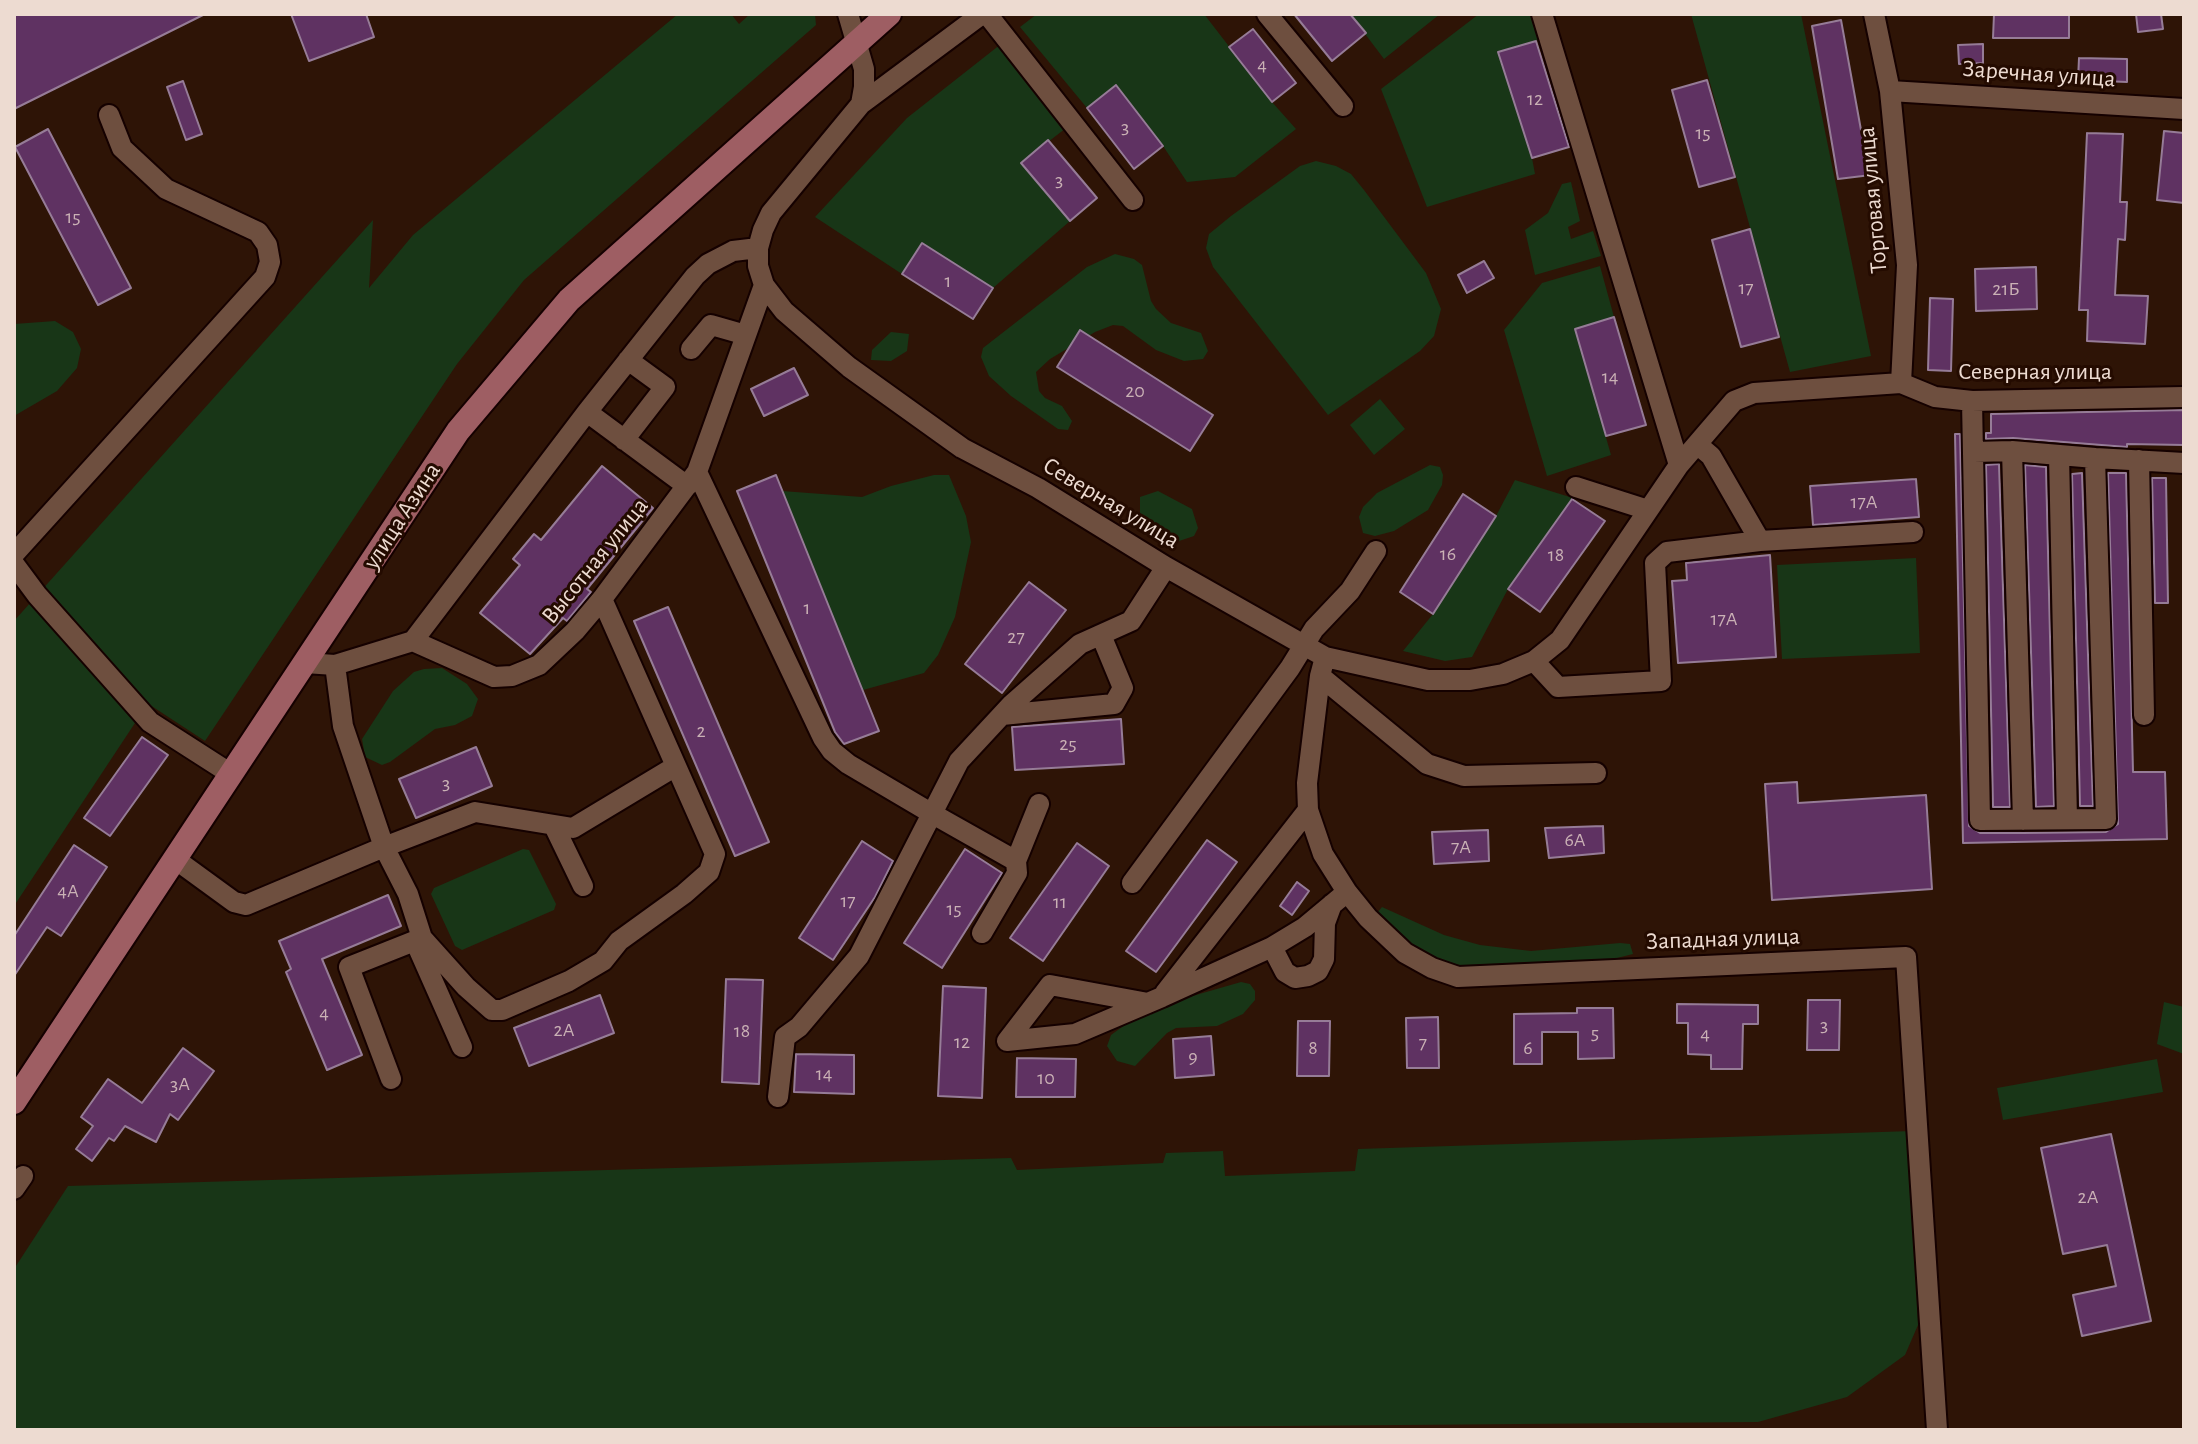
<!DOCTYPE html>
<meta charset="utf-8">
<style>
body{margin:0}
#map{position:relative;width:2198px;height:1444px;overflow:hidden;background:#2e1406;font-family:"Alegreya Sans",sans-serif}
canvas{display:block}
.frame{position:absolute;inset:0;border:16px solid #eddbd1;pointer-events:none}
</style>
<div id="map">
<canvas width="2198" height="1444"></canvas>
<div class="frame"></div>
</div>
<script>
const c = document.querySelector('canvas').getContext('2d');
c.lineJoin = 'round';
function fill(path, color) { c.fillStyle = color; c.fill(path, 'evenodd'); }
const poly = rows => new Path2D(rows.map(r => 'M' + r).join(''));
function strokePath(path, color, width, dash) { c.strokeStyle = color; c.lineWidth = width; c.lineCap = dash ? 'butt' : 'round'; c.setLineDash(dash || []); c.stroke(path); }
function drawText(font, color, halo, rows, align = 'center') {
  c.font = font + ' "Alegreya Sans",sans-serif'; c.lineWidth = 6; c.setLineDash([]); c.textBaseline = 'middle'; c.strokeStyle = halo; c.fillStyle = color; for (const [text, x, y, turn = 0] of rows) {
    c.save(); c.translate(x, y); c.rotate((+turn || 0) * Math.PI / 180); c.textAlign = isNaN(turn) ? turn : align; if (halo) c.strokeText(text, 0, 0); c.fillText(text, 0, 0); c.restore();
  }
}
const green = poly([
 [678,14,731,14,739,24,750,14,815,14,816,25,524,280,457,364,205,741,150,705,121,674,109,691,135,723,14,906,14,621,373,220,369,288,413,235],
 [1037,14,1204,14,1272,102,1296,129,1235,177,1187,182,1163,146,1116,86,1087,108,1020,27],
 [1350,14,1440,14,1384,59],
 [1479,14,1530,14,1538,40,1498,53,1532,158,1535,174,1427,207,1381,89],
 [1691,14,1801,14,1871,356,1790,372],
 [1001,44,1066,128,1021,163,1070,221,993,288,922,243,902,274,815,217,907,118],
 [1316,161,1336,166,1351,174,1364,190,1426,273,1441,309,1434,336,1420,351,1328,415,1213,267,1206,248,1209,234,1231,216,1300,166],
 [1571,182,1580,221,1568,227,1571,239,1593,231,1601,256,1535,275,1525,230,1548,213,1562,184],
 [1115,254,1134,259,1142,265,1151,301,1156,309,1171,323,1201,333,1208,351,1203,359,1184,361,1156,350,1123,326,1113,325,1095,332,1050,359,1036,372,1039,391,1045,398,1062,406,1072,421,1068,430,1058,429,1011,396,989,376,981,357,983,348,1087,267],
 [1600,266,1614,317,1575,329,1611,455,1547,476,1504,330,1542,283],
 [55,321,73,332,81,349,77,368,57,391,14,416,14,324],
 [891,332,909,334,907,351,891,361,871,360,872,350],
 [1380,399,1405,429,1374,455,1350,425],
 [1430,465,1440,467,1443,475,1442,485,1428,510,1394,531,1375,536,1363,533,1359,517,1363,507,1377,493],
 [934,475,949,475,966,516,971,542,955,617,938,655,924,673,863,690,782,491,862,497,891,486],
 [1515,480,1573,498,1508,589,1472,657,1445,661,1403,651,1433,614,1496,516],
 [1158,491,1192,509,1198,528,1194,536,1176,542,1154,536,1140,525,1140,497],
 [1916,558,1920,653,1782,659,1777,565],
 [442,668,467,684,478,699,472,716,455,725,435,729,390,762,382,765,365,757,362,739,393,691,414,672,424,669],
 [523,849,529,850,556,904,554,910,462,950,455,946,431,894,434,888],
 [1382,907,1444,935,1480,945,1531,951,1620,943,1630,944,1633,954,1589,965,1463,966,1445,962,1392,937,1376,914],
 [1241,982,1250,984,1255,991,1255,1000,1243,1014,1217,1026,1176,1028,1167,1033,1135,1066,1117,1061,1107,1046,1111,1035,1133,1019,1168,1003],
 [2164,1002,2184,1007,2184,1054,2157,1044],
 [2157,1059,2163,1092,2003,1120,1997,1088],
 [1912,1131,1918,1325,1905,1355,1847,1397,1758,1422,808,1430,14,1430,14,1269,68,1186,1011,1158,1017,1170,1163,1163,1166,1153,1223,1151,1225,1176,1355,1171,1358,1149]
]);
const building = poly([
 [14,14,205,14,14,109,14,14],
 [291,14,366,14,374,37,309,61,291,14],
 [1294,14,1350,14,1366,33,1332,61,1294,14],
 [1994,14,2069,14,2069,38,1993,38,1994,14],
 [2136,14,2161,14,2163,29,2138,32,2136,14],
 [1841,20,1861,130,1864,129,1871,175,1838,179,1812,26,1841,20],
 [1253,29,1296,83,1272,102,1229,47,1253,29],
 [1536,41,1569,147,1532,158,1498,52,1536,41],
 [1983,44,1983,63,1959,64,1958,45,1983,44],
 [2079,58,2127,59,2127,82,2078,80,2079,58],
 [1707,80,1735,177,1699,187,1672,90,1707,80],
 [183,81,202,134,186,140,167,87,183,81],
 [1116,85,1163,146,1134,169,1087,108,1116,85],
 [48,129,131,288,98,305,15,147,48,129],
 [2164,131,2184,133,2184,203,2157,200,2164,131],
 [2087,133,2123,134,2120,202,2127,202,2125,240,2118,239,2115,295,2148,296,2145,344,2087,341,2088,310,2079,310,2087,133],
 [1048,140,1097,198,1070,221,1021,163,1048,140],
 [1750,229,1779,337,1741,347,1712,240,1750,229],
 [922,243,993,288,973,319,902,274,922,243],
 [1484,261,1494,278,1467,293,1458,275,1484,261],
 [2036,267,2037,309,1976,311,1975,269,2036,267],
 [1930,298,1953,299,1951,371,1928,370,1930,298],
 [1614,317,1646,425,1606,436,1575,329,1614,317],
 [1080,330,1213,415,1190,451,1057,367,1080,330],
 [794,368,808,395,764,416,751,389,794,368],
 [2184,410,2184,445,2127,444,2127,447,2013,438,1986,439,1986,433,1991,433,1991,414,2184,410],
 [1955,434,1960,434,1969,826,1980,833,2023,833,2106,832,2118,824,2108,473,2126,473,2133,772,2165,772,2167,839,1963,843,1955,434],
 [1999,464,2010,807,1993,807,1986,465,1999,464],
 [2025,465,2046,467,2054,806,2036,807,2025,465],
 [602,466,653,508,587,589,591,592,567,621,563,618,530,654,480,613,520,565,513,559,534,534,541,540,602,466],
 [2082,473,2093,806,2080,806,2072,474,2082,473],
 [776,475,879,731,844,744,835,732,737,491,776,475],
 [2152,478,2166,478,2168,603,2155,603,2152,478],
 [1916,479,1919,517,1813,525,1810,486,1916,479],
 [1463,494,1496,516,1433,614,1400,592,1463,494],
 [1572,499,1605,521,1540,612,1508,589,1572,499],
 [1770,555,1776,657,1678,663,1672,581,1687,580,1686,563,1770,555],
 [1029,582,1066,610,1002,693,965,664,1029,582],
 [668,607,769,842,735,856,634,621,668,607],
 [1121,719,1124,764,1015,770,1012,727,1121,719],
 [142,737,168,755,110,836,84,818,142,737],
 [476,747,492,786,416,818,399,779,476,747],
 [1797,782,1798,803,1926,795,1932,889,1772,900,1765,784,1797,782],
 [1603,826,1604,853,1549,858,1545,828,1603,826],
 [1488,830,1489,861,1434,864,1432,832,1488,830],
 [1207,840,1237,862,1156,972,1126,951,1207,840],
 [862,841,893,861,875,897,833,960,799,938,862,841],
 [1077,843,1109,866,1043,961,1010,938,1077,843],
 [74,845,107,867,61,936,47,927,14,976,14,936,74,845],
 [965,849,1002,873,942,968,904,943,965,849],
 [1297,882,1309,891,1292,915,1280,906,1297,882],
 [388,895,401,926,322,959,362,1055,327,1070,286,972,291,969,279,941,388,895],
 [726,979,763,980,759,1084,722,1082,726,979],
 [943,986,986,988,982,1098,938,1096,943,986],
 [600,995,614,1033,529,1066,514,1028,600,995],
 [1808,1000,1840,1000,1839,1050,1807,1050,1808,1000],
 [1677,1004,1758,1005,1758,1024,1743,1024,1742,1069,1711,1069,1711,1055,1688,1054,1688,1023,1677,1023,1677,1004],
 [1577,1008,1613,1008,1614,1058,1578,1059,1578,1032,1542,1032,1542,1064,1514,1064,1514,1014,1577,1013,1577,1008],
 [1438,1017,1439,1068,1407,1068,1406,1018,1438,1017],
 [1298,1021,1330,1021,1329,1076,1297,1076,1298,1021],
 [1211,1036,1214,1075,1175,1078,1173,1039,1211,1036],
 [183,1048,214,1071,178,1120,170,1114,156,1142,125,1126,114,1141,109,1138,92,1161,76,1149,93,1126,81,1117,108,1079,142,1103,183,1048],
 [796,1054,854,1055,854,1094,794,1092,796,1054],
 [1017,1058,1076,1059,1075,1097,1016,1097,1017,1058],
 [2111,1134,2151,1321,2082,1336,2073,1295,2116,1286,2107,1245,2063,1254,2041,1148,2111,1134]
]);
const minor = poly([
 [848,14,864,69,864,87,861,104,771,213,763,230,758,248,758,266,764,285,784,311,849,367,962,448,1038,488,1166,567,1325,657,1428,680,1470,680,1503,674,1534,661,1560,640,1679,465,1734,401,1754,393,1901,383,1935,397,1972,401,2184,397],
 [987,14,1133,200],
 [1267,14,1343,106],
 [1542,14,1679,465],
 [1874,14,1890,91,1907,265,1901,383],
 [1890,91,2184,109],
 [861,104,982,14],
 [691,349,711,325,746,335],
 [1972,401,1980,820,2106,819,2095,458,2012,451,1974,452],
 [587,412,687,486],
 [624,440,665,387,628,360],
 [2012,451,2023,820],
 [2059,455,2067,819],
 [2095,458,2184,463],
 [2139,460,2144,715],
 [697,472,823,738,832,751,848,764,931,813,1016,861,1017,873,982,933],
 [1576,487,1648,510],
 [1760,541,1913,532],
 [14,554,265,277,270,262,267,245,258,232,166,189,122,148,109,115],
 [14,564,37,595,150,722,231,774],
 [413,641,587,412,695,276,708,264,733,251,758,248],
 [1325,657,1320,676,1307,783,1308,810,1323,854,1347,892,1368,918,1405,953,1432,968,1458,977,1906,957,1937,1430],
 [1534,661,1558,687,1661,681,1655,563,1667,552,1760,541,1711,456,1697,444],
 [305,663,335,665,413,641,494,677,512,676,539,665,575,631,602,599,697,472,764,285],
 [335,665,343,726,384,847,408,894,422,938,349,967,391,1079],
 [1320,676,1427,764,1464,776,1596,773],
 [1002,715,1114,704,1123,688,1101,635],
 [554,826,583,886],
 [175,859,234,902,246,905,384,847,475,812,573,828,676,766],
 [1016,861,1039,804],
 [1132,883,1290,668,1314,629,1350,591,1376,551],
 [422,938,466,987,492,1010,502,1010,569,981,603,961,619,941,684,894,709,872,715,854,602,599],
 [415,941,462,1047],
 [1272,947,1285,972,1295,978,1308,976,1318,971,1324,959,1325,923,1332,904],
 [1165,993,1308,810],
 [1148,1003,1050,985,1007,1041,1075,1034,1162,997,1272,947,1305,927,1347,892],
 [778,1097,785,1037,799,1027,859,956,959,761,1011,705,1080,644,1131,621,1166,567],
 [14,1189,23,1176]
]);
const major = poly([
 [14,1102,458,431,569,300,889,14]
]);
const numberNames = [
 ["4",1262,65],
 ["12",1535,99],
 ["3",1125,127],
 ["15",1703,133],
 ["3",1059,180],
 ["15",73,217],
 ["1",948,281],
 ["17",1746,288],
 ["21Б",2006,289],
 ["14",1610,377],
 ["20",1135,391],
 ["17А",1864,502],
 ["16",1448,554],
 ["18",1556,555],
 ["1",807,608],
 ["17А",1724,619],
 ["27",1016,637],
 ["2",701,731],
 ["25",1068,744],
 ["3",446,783],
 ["6А",1575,840],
 ["7А",1461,847],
 ["4А",68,891],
 ["17",848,901],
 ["11",1060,902],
 ["15",954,909],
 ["4",324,1013],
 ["3",1824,1025],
 ["2А",564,1030],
 ["18",742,1031],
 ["5",1595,1033],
 ["4",1705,1034],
 ["12",962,1042],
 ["7",1423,1043],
 ["8",1313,1048],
 ["6",1528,1048],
 ["9",1193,1057],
 ["14",824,1074],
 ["10",1046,1078],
 ["3А",180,1084],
 ["2А",2088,1197]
];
const streetNames = [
 ["Заречная улица",2039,74,4],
 ["Торговая улица",1873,200,-95],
 ["Северная улица",2035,372],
 ["Северная улица",1111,503,31],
 ["улица Азина",402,516,-57],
 ["Высотная улица",595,561,-51],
 ["Западная улица",1723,939,-2]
];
fill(green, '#183617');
fill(building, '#5f3262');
strokePath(building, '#967c97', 2);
strokePath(minor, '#150100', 24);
strokePath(major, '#150100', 28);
strokePath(minor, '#6e4f3f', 20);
strokePath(major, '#9e5e63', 24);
drawText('20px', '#cab1b5', null, numberNames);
drawText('24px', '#eddbd1', '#240b00', streetNames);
</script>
